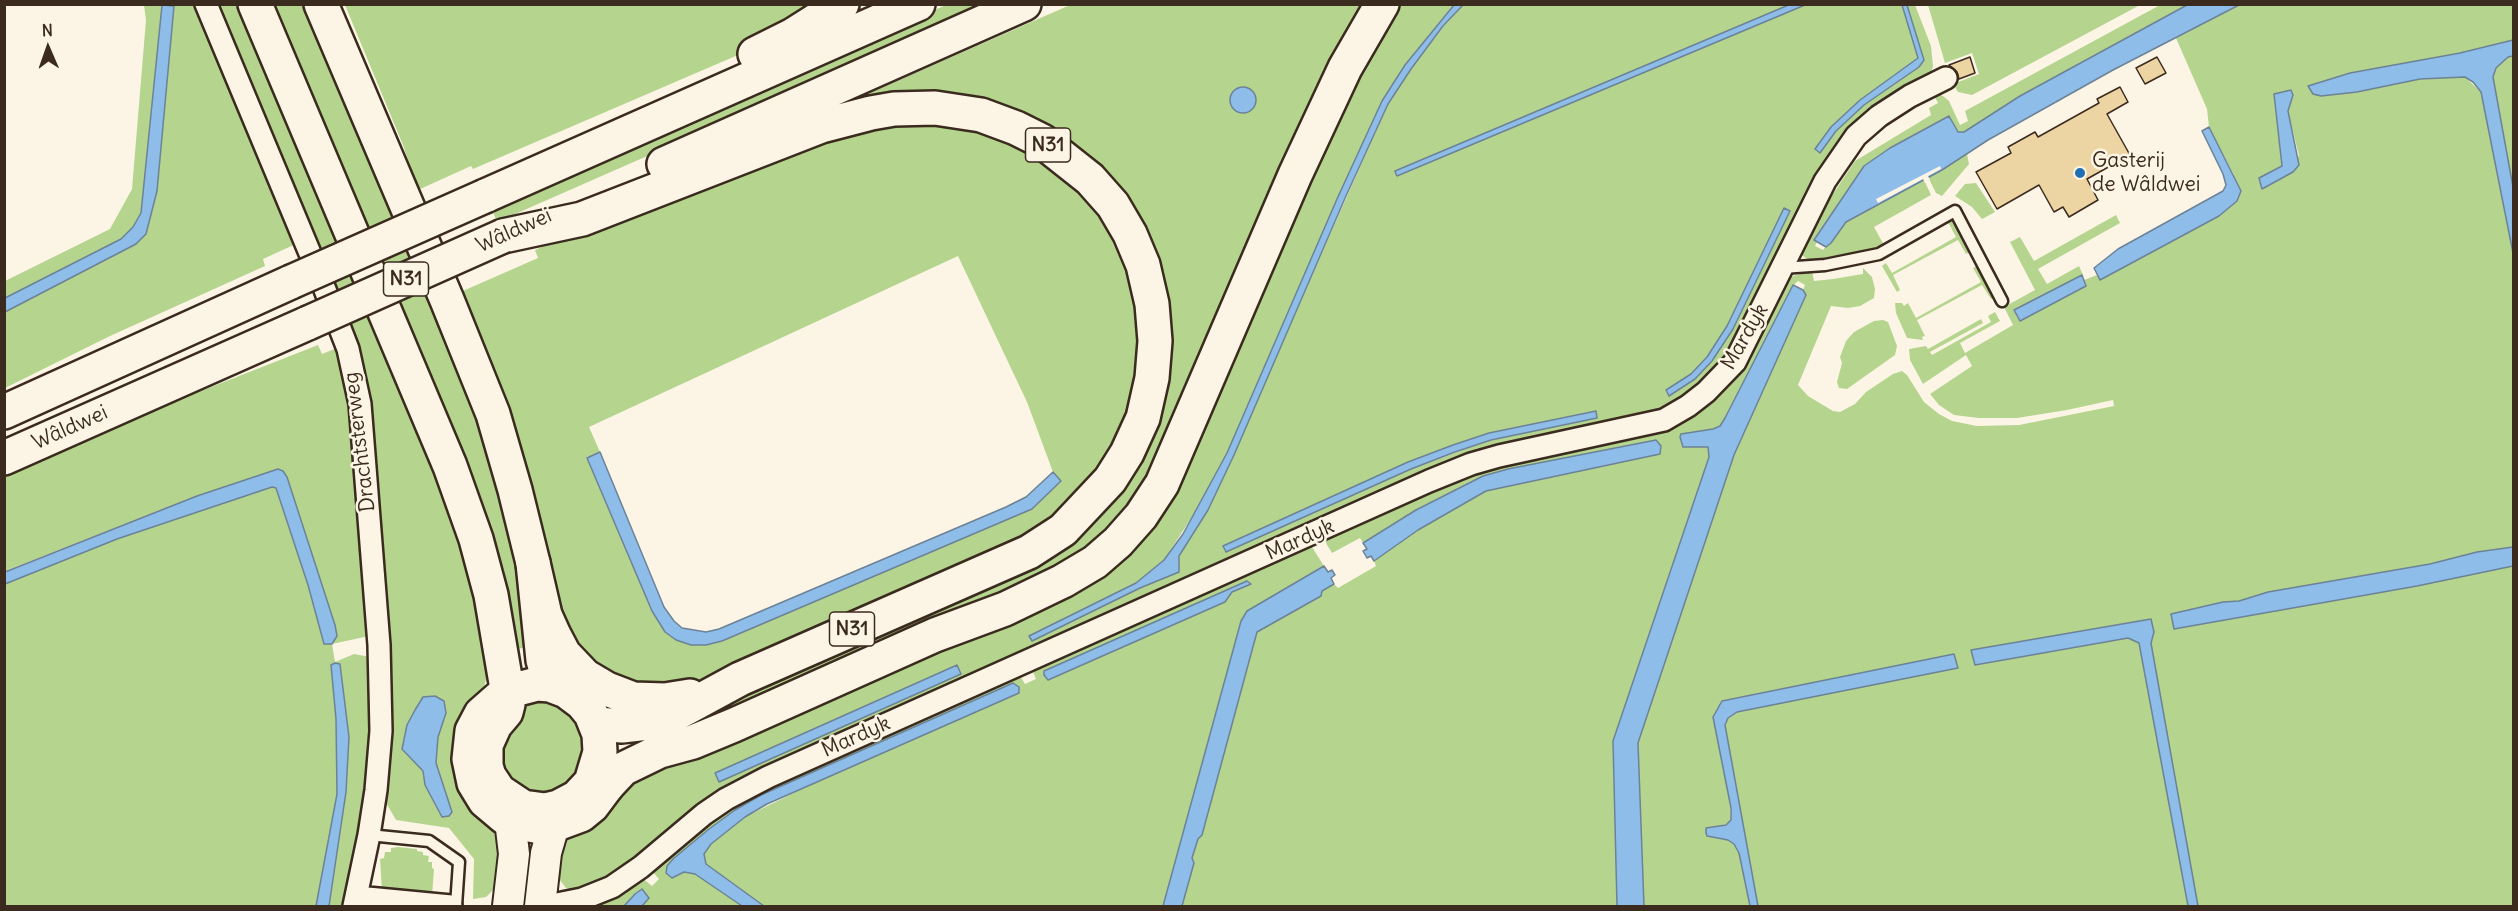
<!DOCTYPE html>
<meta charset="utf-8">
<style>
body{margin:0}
#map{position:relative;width:2518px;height:911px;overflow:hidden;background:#fcf5e5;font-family:Delius,sans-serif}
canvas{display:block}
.frame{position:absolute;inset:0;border:6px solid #3b2a1e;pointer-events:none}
.north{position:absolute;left:18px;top:18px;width:60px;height:60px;-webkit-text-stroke:4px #fcf5e5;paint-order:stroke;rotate:358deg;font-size:16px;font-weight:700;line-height:24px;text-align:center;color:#3b2a1e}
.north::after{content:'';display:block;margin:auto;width:21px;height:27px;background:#3b2a1e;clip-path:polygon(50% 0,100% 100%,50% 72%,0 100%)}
</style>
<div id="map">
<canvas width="2518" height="911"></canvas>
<div class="frame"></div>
<div class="north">N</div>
</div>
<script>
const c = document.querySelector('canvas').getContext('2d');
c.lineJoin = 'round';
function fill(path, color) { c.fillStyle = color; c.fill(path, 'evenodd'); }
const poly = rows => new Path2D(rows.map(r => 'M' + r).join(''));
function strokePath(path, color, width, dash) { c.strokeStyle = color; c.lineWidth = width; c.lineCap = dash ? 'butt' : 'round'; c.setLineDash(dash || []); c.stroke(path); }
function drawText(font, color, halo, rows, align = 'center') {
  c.font = font + ' Delius,sans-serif'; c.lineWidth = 5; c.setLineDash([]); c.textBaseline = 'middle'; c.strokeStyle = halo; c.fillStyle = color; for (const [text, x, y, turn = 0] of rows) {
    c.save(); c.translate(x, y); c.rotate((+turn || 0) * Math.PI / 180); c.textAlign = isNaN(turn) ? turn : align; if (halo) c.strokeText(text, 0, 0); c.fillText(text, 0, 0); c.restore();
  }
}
const green = poly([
 [144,5,162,5,162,10,141,213,133,227,121,239,5,298,5,281,110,229,132,189,146,20],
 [173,5,198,5,298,243,263,259,265,266,110,336,5,388,5,312,136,244,146,234,157,191],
 [215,5,242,5,465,543,491,660,481,699,492,826,501,853,495,888,486,897,473,899,474,859,449,828,396,820,385,801,367,402],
 [435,696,444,701,446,713,438,737,436,763,440,781,442,817,425,785,423,771,402,749,407,725],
 [267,5,309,5,487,430,512,515,534,647,513,649],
 [345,5,833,5,789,30,738,55,473,169,471,166,418,190,403,145],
 [946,5,991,5,497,222,490,205],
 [1070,5,1374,5,1138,502,1083,553,994,596,711,723,643,742,643,730,1013,569,1147,424,1142,241,1014,119,815,117],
 [1392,5,1454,5,1405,65,1227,453,1199,506,1164,560,1136,583,1029,636,1032,641,1140,588,1179,572,1179,556,1208,510,1388,104,1411,69,1444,26,1463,5,1791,5,1396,171,1398,176,1805,5,1902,5,1918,58,1860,100,1831,127,1815,149,1820,153,1836,131,1864,105,1919,67,1924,60,1907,5,1915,5,1931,46,1933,66,1931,74,1924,81,1873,114,1718,374,1660,414,1498,451,765,772,609,882,573,891,566,888,556,875,564,843,623,783,1122,545],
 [1784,208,1790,211,1733,329,1712,361,1695,379,1666,390,1691,374,1707,357,1727,326],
 [1595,411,1597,418,1491,440,1411,469,1489,433],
 [956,665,960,674,715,774,716,773],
 [1928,5,2140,5,1972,95,1958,92,1953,84,1979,74,1972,53,1945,63],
 [2160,5,2187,5,2020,96,1964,132,1958,132,1949,116,1864,166,1814,240,1817,242,1815,246,1823,250,1846,222,1924,180,1931,195,1874,227,1884,245,1872,250,1809,260,1800,254,1813,224,1855,161,1931,115,1929,108,1938,103,1932,92,1943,96,1949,101,1960,125,1968,121,1965,111],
 [2239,5,2513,5,2513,40,2460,53,2350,73,2309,86,2357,92,2420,79,2465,77,2481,92,2513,253,2513,547,2477,552,2430,564,2268,592,2239,602,2223,602,2171,614,2175,629,2417,586,2513,566,2513,906,2198,906,2151,643,2154,632,2150,619,1971,651,1976,665,2128,638,2139,643,2188,906,1758,906,1725,725,1728,718,1737,712,1958,668,1954,654,1722,701,1731,821,1707,836,1728,840,1734,844,1739,853,1750,906,1644,906,1638,743,1734,455,1806,295,1803,290,1805,285,1798,281,1794,285,1725,418,1720,426,1713,429,1682,434,1680,436,1683,447,1708,447,1709,457,1613,741,1617,906,1182,906,1194,863,1192,858,1198,839,1202,835,1257,632,1334,584,1338,588,1376,566,1374,561,1418,530,1486,491,1660,454,1656,440,1508,469,1483,476,1416,510,1363,543,1360,538,1332,553,1326,543,1328,532,1473,469,1676,424,1785,281,1793,276,1812,271,1814,281,1833,279,1863,274,1863,268,1872,277,1875,289,1874,298,1860,306,1848,308,1831,306,1798,385,1808,396,1833,411,1840,412,1855,404,1866,392,1893,374,1902,371,1907,375,1924,402,1939,414,1952,421,1977,426,2019,425,2114,406,2113,400,2067,410,2017,418,1979,418,1954,415,1939,405,1930,394,1972,366,1966,355,1923,384,1910,360,1909,349,1926,346,1928,349,1981,319,1983,323,1930,352,1932,355,1991,322,1988,316,1995,312,2000,321,1960,343,1965,353,2013,325,2004,307,2035,290,2010,242,2020,237,2034,261,2116,215,2120,223,2038,269,2047,284,2079,266,2083,275,2015,310,2020,321,2086,285,2084,280,2097,275,2100,280,2219,216,2230,207,2234,175,2209,127,2207,109,2176,38],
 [2274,94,2293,95,2288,111,2299,156,2260,184,2259,178,2282,166],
 [2513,56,2513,187,2493,77,2496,68,2508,57],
 [894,116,1014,136,1084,185,1135,271,1141,378,1118,447,1042,534,680,691,632,692,574,655,456,294,538,258,535,250,631,207],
 [958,256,1027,402,1053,472,1060,481,1032,509,722,641,706,645,665,632,652,611,587,458,600,452,589,427],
 [1967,154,1969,164,1942,196,1936,193,1928,177],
 [1976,183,1995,212,1982,219,1972,207,1955,196,1965,184],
 [1952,220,1970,252,1966,254,1958,240,1893,275,1900,290,1897,292,1882,266,1886,263,1892,273,1956,237,1948,222],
 [1977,266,1995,297,1991,299,1982,285,1917,320,1925,336,1922,337,1923,340,1907,338,1896,313,1895,303,1902,303,1904,306,1908,303,1916,318,1981,282,1973,268],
 [1883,320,1888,322,1897,346,1895,355,1847,389,1839,388,1837,382,1842,363,1840,357,1846,341,1854,332,1874,321],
 [318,345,322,354,337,348,341,356,350,405,369,636,332,644,335,662,354,654,370,657,371,790,344,906,329,906,346,792,349,737,340,664,335,663,331,665,336,719,337,794,316,906,5,906,5,584,117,539,272,487,276,488,308,585,324,644,337,636,287,477,281,469,197,496,5,571,5,474,112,426],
 [1308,545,1312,547,1324,566,1247,611,1241,621,1163,906,764,906,706,864,704,854,711,844,745,817,818,781,1019,693,1013,683,761,795,709,829,667,866,673,878,684,872,696,874,742,906,642,906,649,898,635,894,624,906,570,906,641,877,652,886,659,879,651,870,727,803,1019,674,1025,684,1036,679,1031,667],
 [1247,581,1250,584,1232,592,1224,602,1048,680,1044,675,1044,671],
 [535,699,556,701,574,715,584,732,583,762,571,782,551,794,528,793,505,776,500,755,512,724,524,717,521,702],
 [398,847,417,849,417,851,423,852,423,855,429,856,428,862,432,862,432,868,434,869,432,896,382,891,380,859,384,858,385,852,391,852,391,848]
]);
const water = poly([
 [1791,4,1805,5,1397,176,1396,174,1395,171,1791,4],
 [162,5,174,6,157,191,146,234,136,244,5,312,5,298,121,239,133,227,141,213,162,5],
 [1454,5,1463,5,1443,26,1411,69,1388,104,1346,196,1234,455,1208,510,1179,556,1179,572,1140,588,1032,641,1029,636,1136,583,1164,560,1183,534,1227,453,1337,199,1382,101,1405,65,1454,5],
 [1902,5,1907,5,1924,60,1919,67,1864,105,1836,131,1820,153,1815,149,1831,127,1860,100,1918,58,1902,5],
 [2187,5,2239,5,2113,70,1988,140,1942,170,1846,222,1831,243,1826,247,1814,240,1864,166,1890,148,1949,116,1958,132,1964,132,2020,96,2187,5],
 [2513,40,2513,56,2508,57,2496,68,2493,77,2513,187,2513,253,2481,92,2473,82,2465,77,2420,79,2357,92,2321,96,2313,94,2308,86,2350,73,2460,53,2513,40],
 '1230 100a13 13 0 1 1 26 0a13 13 0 1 1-26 0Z',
 [2291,90,2293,95,2288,111,2299,165,2293,172,2262,189,2259,178,2282,166,2274,94,2291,90],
 [2209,127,2241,191,2237,201,2219,216,2100,280,2094,268,2118,249,2223,191,2226,185,2223,174,2202,131,2209,127],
 [1784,208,1790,211,1733,329,1712,361,1695,379,1669,396,1666,390,1691,374,1707,357,1727,326,1784,208],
 [2082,275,2086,286,2020,321,2014,310,2082,275],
 [1793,285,1803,290,1806,295,1734,455,1638,743,1644,906,1617,906,1613,741,1709,457,1708,447,1683,447,1680,437,1681,434,1713,429,1720,426,1725,418,1793,285],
 [1596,411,1597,418,1491,440,1455,452,1411,469,1226,552,1223,546,1408,462,1453,445,1489,433,1596,411],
 [1656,440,1661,446,1660,454,1486,491,1418,530,1374,561,1371,556,1367,558,1363,551,1367,549,1363,543,1416,510,1483,476,1508,469,1656,440],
 [600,452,664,607,674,621,682,628,706,632,719,629,1006,507,1026,497,1053,472,1061,481,1032,509,722,641,706,645,691,645,676,640,665,632,652,611,587,458,600,452],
 [278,469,283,471,287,477,335,625,337,636,332,644,324,644,308,585,276,488,272,487,117,539,5,584,5,572,197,496,278,469],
 [2513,547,2513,566,2417,586,2174,629,2171,614,2223,602,2239,601,2268,592,2430,564,2477,552,2513,547],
 [1324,566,1328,572,1332,570,1335,575,1331,578,1334,584,1322,591,1321,596,1257,632,1202,835,1198,839,1192,858,1194,863,1182,906,1163,906,1241,621,1247,611,1324,566],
 [1247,581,1251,584,1232,592,1225,602,1048,680,1044,675,1044,671,1247,581],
 [2151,619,2154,632,2151,643,2198,906,2188,906,2139,643,2128,638,1975,665,1971,650,2151,619],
 [1954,654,1958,668,1737,712,1728,718,1725,725,1758,906,1750,906,1739,853,1734,844,1728,840,1707,836,1706,833,1706,828,1726,825,1731,820,1731,808,1713,717,1722,701,1954,654],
 [335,663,340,664,349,737,346,792,329,906,316,906,337,794,336,719,331,665,335,663],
 [957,665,961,674,719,782,715,773,957,665],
 [1013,683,1019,687,1019,693,767,804,745,817,711,844,704,854,706,864,764,906,742,906,695,874,684,872,672,878,666,873,667,866,673,859,709,829,735,810,761,795,1013,683],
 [435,696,444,701,446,713,438,737,436,763,452,812,449,816,442,817,425,785,423,771,402,749,407,725,415,710,423,697,435,696],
 [642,889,649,898,642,906,624,906,635,894,642,889]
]);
const pier = poly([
 [1940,166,1941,169,1928,176,1930,180,1925,183,1923,179,1878,203,1876,199]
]);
const building = poly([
 [1970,57,1975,73,1959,79,1957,72,1949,65,1970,57],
 [2157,57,2166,73,2145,84,2136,68,2157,57],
 [2120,87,2128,102,2107,114,2130,155,2087,179,2098,200,2069,217,2063,207,2054,212,2039,185,1997,209,1976,172,2011,153,2008,147,2035,132,2038,137,2099,103,2097,99,2120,87]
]);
const service = poly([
 [1782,268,1825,265,1879,254,1955,211,2002,301],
 [369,835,429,841,459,862,456,906]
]);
const minor = poly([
 [206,4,322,282,348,349,360,404,379,645,381,731,376,790,369,835,354,906],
 [357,897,451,906],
 [547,906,582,899,612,887,641,867,704,814,726,799,768,777,1429,481,1471,464,1499,456,1664,420,1688,406,1706,392,1735,362,1825,181,1856,136,1879,116,1910,96,1946,78]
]);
const secondary = poly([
 [508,906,514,854,510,820],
 [540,906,546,853,554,825]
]);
const primary = poly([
 [255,4,450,466,476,539,491,595,506,683,506,692,508,704,506,712,495,725,486,745,486,766,489,776,499,791,523,807,545,810,558,807,577,797,591,782,600,752,599,734,591,714,582,703,566,691,550,685,537,684,506,692,481,714,472,731,469,759,474,783,485,801,504,817,516,822,540,827,554,825,581,815,592,806,607,786],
 [321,4,447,300,493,414,515,490,533,563,543,660,550,685]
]);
const trunk = poly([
 [755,54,793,35,842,4],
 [664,164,1024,4],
 [485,196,918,4],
 [503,236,582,219,821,126,871,113,894,109,935,108,981,115,1016,128,1042,141,1090,179,1113,205,1130,234,1143,265,1152,304,1155,341,1152,378,1143,418,1127,453,1110,480,1063,530,1029,552,740,679,681,711,648,723,622,726,596,724],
 [4,412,291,282],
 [4,458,308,323],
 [533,563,545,615,554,635,564,654,585,676,607,689,633,699,665,700,690,696],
 [607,786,623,769,660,751,693,742,734,725,935,635,1005,609,1063,581,1095,562,1118,542,1141,516,1162,484,1295,175,1345,68,1382,4]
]);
const trunkBridge = poly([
 [291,282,485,196],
 [308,323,503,236]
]);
const markers = [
 [2080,173,6,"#1f6fb2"]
];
const shields = [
 [1048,145,45],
 [406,279,45],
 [852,629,45]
];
const shieldNames = [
 ["N31",1048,145],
 ["N31",406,279],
 ["N31",852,629]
];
const poiNames = [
 ["Gasterij",2092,161],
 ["de Wâldwei",2092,185]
];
const streetNames = [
 ["Wâldwei",514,231,-24],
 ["Mardyk",1745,337,-60],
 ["Wâldwei",70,428,-24],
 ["Drachtsterweg",360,442,-97],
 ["Mardyk",1300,540,-24],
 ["Mardyk",856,737,-24]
];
fill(green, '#b5d58f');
fill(water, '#8dbde8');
strokePath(water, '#6c8297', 1.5);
fill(pier, '#fcf5e5');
fill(building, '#edd4a3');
strokePath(building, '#3b2a1e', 1.5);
strokePath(service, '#3b2a1e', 15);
strokePath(minor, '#3b2a1e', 26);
strokePath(secondary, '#3b2a1e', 34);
strokePath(primary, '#3b2a1e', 38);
strokePath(trunk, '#3b2a1e', 38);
strokePath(service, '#fcf5e5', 10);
strokePath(minor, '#fcf5e5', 21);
strokePath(secondary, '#fcf5e5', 30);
strokePath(primary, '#fcf5e5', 33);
strokePath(trunk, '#fcf5e5', 33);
strokePath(trunkBridge, '#3b2a1e', 38, []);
strokePath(trunkBridge, '#fcf5e5', 33);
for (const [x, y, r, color] of markers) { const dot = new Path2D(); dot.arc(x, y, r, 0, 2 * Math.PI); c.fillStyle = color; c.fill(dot); strokePath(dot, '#fcf5e5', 2); }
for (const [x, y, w] of shields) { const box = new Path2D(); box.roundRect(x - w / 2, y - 17, w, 34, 4.5); c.fillStyle = '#fcf5e5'; c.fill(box); strokePath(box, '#3b2a1e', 1.5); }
drawText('bold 20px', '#3b2a1e', null, shieldNames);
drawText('21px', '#3b2a1e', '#fcf5e5', poiNames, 'left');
drawText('21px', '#3b2a1e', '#fcf5e5', streetNames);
</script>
